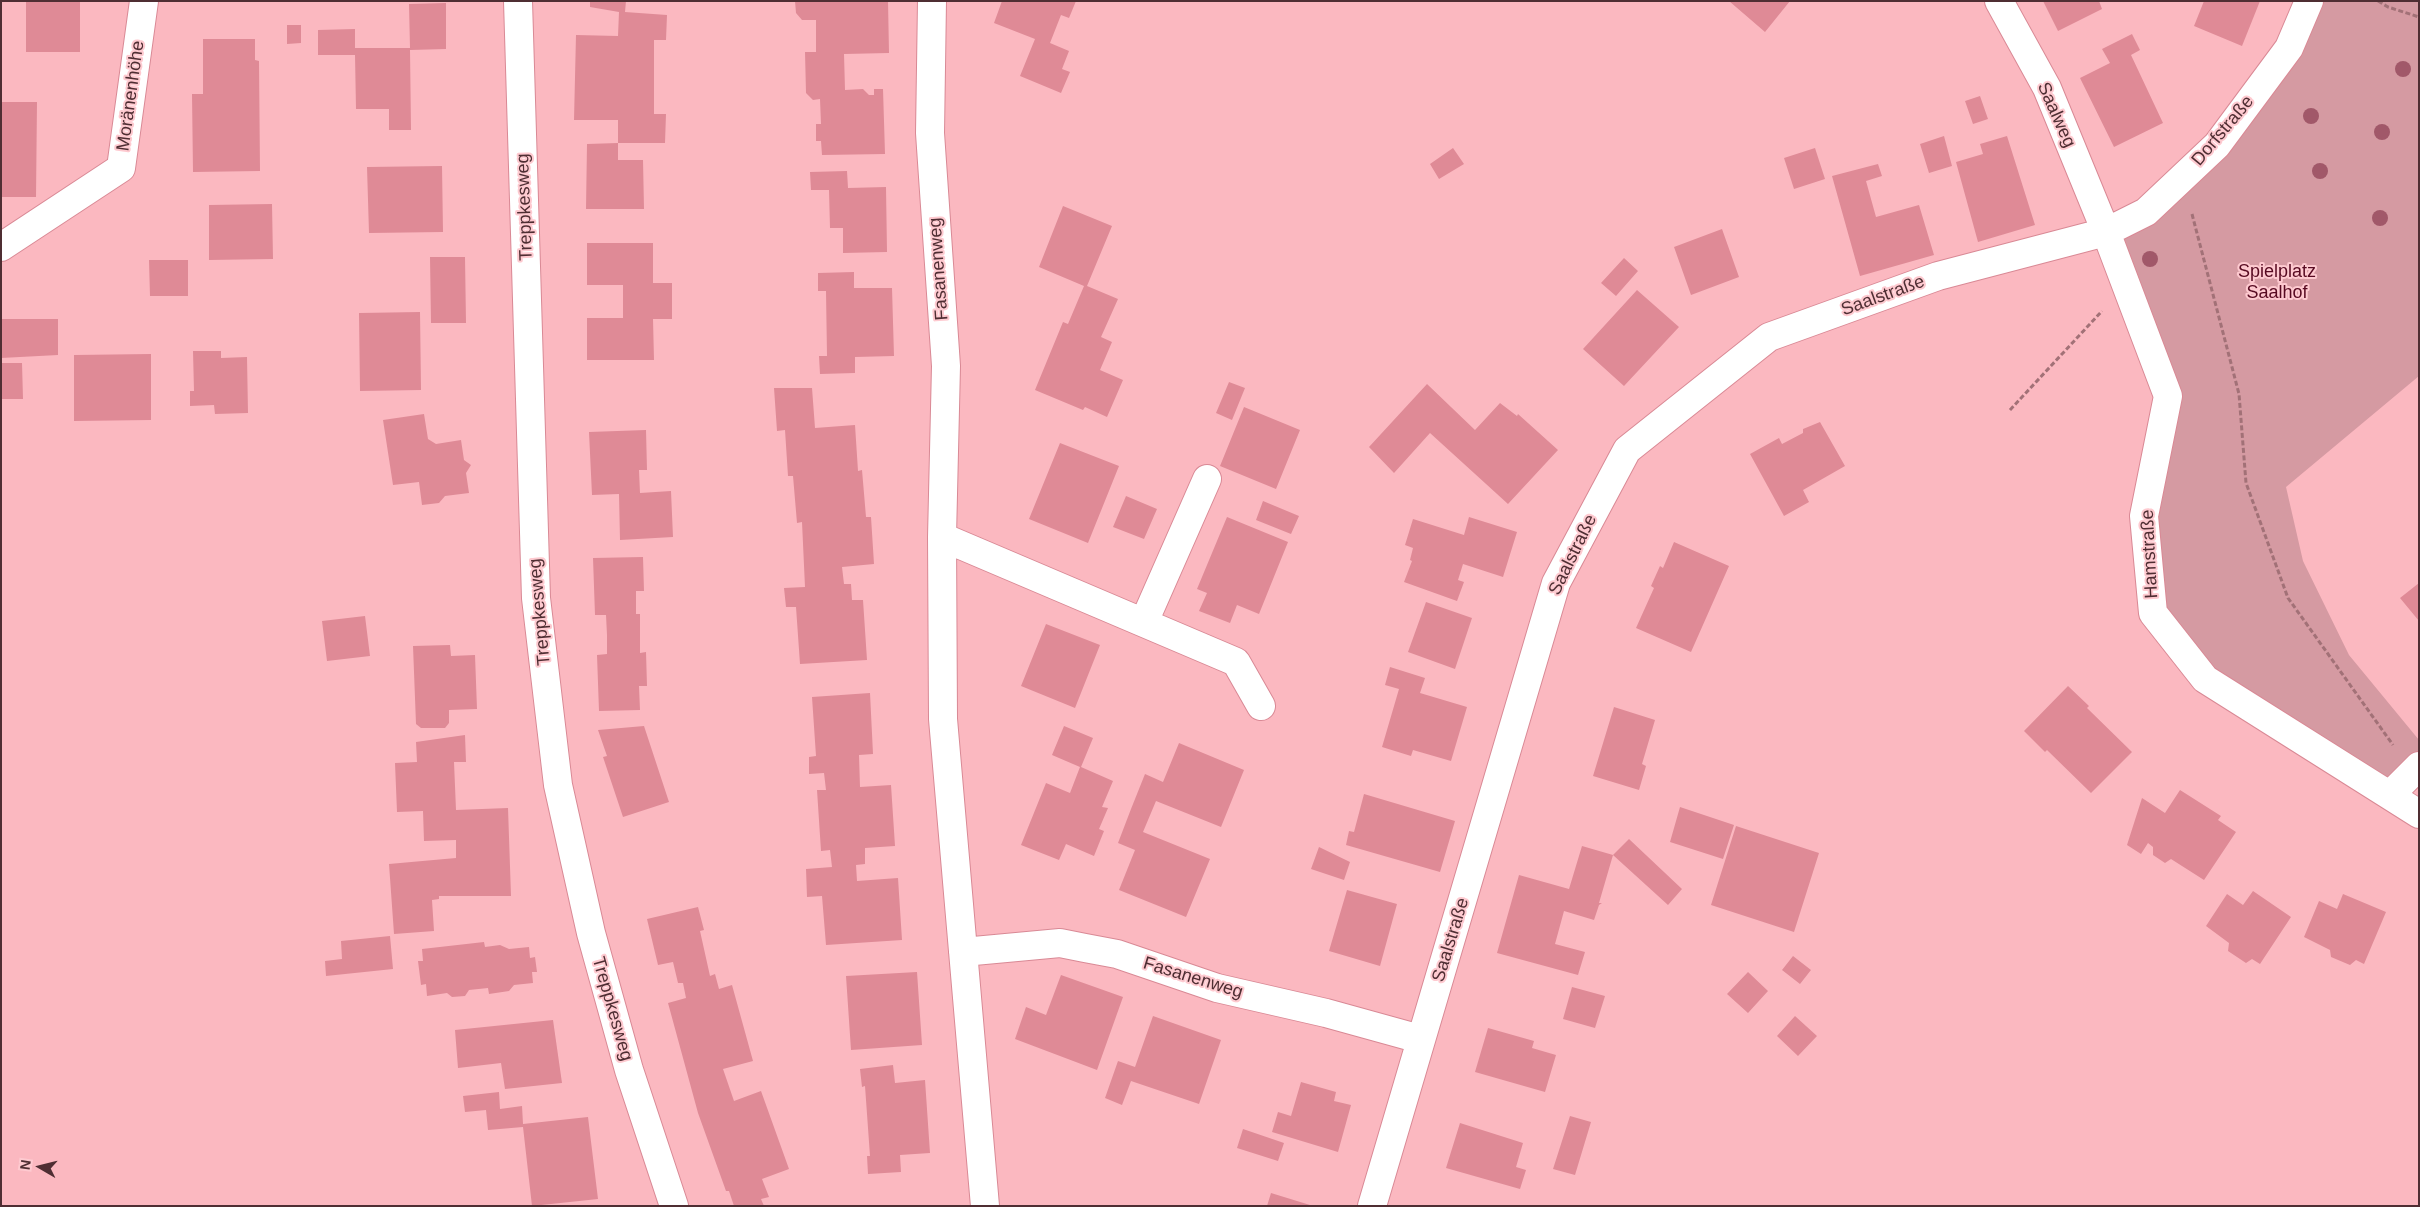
<!DOCTYPE html>
<meta charset="utf-8">
<style>
body{margin:0}
#map{position:relative;width:2420px;height:1207px;overflow:hidden;background:#fbb8c0;font-family:Arial,sans-serif}
canvas{display:block}
.frame{position:absolute;inset:0;border:2px solid #4f2e33;pointer-events:none}
.north{position:absolute;left:15px;top:1142px;width:50px;height:50px;-webkit-text-stroke:4px #fecad0;paint-order:stroke;rotate:278deg;font-size:14px;font-weight:700;line-height:20px;text-align:center;color:#4f2e33}
.north::after{content:'';display:block;margin:auto;width:18px;height:22px;background:#4f2e33;clip-path:polygon(50% 0,100% 100%,50% 72%,0 100%)}
</style>
<div id="map">
<canvas width="2420" height="1207"></canvas>
<div class="frame"></div>
<div class="north">N</div>
</div>
<script>
const c = document.querySelector('canvas').getContext('2d');
c.lineJoin = 'round';
function fill(path, color) { c.fillStyle = color; c.fill(path, 'evenodd'); }
const poly = rows => new Path2D(rows.map(r => 'M' + r).join(''));
function strokePath(path, color, width, dash) { c.strokeStyle = color; c.lineWidth = width; c.lineCap = dash ? 'butt' : 'round'; c.setLineDash(dash || []); c.stroke(path); }
function drawText(font, color, halo, rows, align = 'center') {
  c.font = font + ' Arial,sans-serif'; c.lineWidth = 4; c.setLineDash([]); c.textBaseline = 'middle'; c.strokeStyle = halo; c.fillStyle = color; for (const [text, x, y, turn = 0] of rows) {
    c.save(); c.translate(x, y); c.rotate((+turn || 0) * Math.PI / 180); c.textAlign = isNaN(turn) ? turn : align; if (halo) c.strokeText(text, 0, 0); c.fillText(text, 0, 0); c.restore();
  }
}
const green = poly([
 [2309,1,2419,1,2419,376,2286,487,2303,561,2349,655,2419,740,2419,766,2390,795,2205,679,2153,613,2144,516,2168,396,2106,232,2217,145]
]);
const building = poly([
 [26,1,80,1,80,52,26,52],
 [590,1,626,1,625,12,667,15,666,40,654,40,654,114,666,114,665,143,618,143,618,160,643,160,644,209,586,209,587,144,618,143,618,120,574,120,576,35,618,36,619,12,590,7],
 [795,1,888,1,889,53,844,54,845,90,863,89,869,95,874,95,874,89,883,89,885,154,822,155,821,141,816,141,816,124,821,124,820,99,813,100,806,93,805,52,816,52,816,20,802,20,796,13],
 [1002,1,1076,1,1069,18,1061,15,1050,43,1069,51,1062,69,1070,72,1061,93,1020,76,1035,39,994,23],
 [1729,1,1790,1,1765,32],
 [2043,1,2099,1,2102,9,2058,31],
 [2204,1,2260,1,2242,46,2194,26],
 [446,3,446,49,410,50,411,130,389,130,389,109,356,109,355,55,318,55,318,30,355,29,355,48,410,48,409,4],
 [287,25,301,25,301,43,287,44],
 [2132,34,2140,50,2131,55,2163,123,2114,147,2080,78,2110,63,2102,49],
 [203,39,255,39,255,60,259,61,260,171,193,172,192,94,203,94],
 [1980,96,1988,119,1973,124,1965,101],
 [1,102,37,102,36,197,1,197],
 [1944,136,1952,166,1929,173,1920,144],
 [2007,136,2035,225,1978,242,1956,162,1983,154,1980,144],
 [1453,148,1464,164,1439,179,1430,164],
 [1815,148,1825,179,1794,189,1784,158],
 [1878,164,1882,176,1866,181,1876,217,1919,205,1934,255,1860,276,1832,176],
 [442,166,443,232,369,233,367,167],
 [847,171,848,188,886,187,887,252,843,253,843,228,830,228,829,190,811,190,810,172],
 [272,204,273,259,209,260,209,205],
 [1063,206,1112,226,1087,286,1118,299,1101,337,1112,342,1100,370,1123,380,1107,417,1085,407,1083,410,1035,390,1063,322,1068,324,1084,286,1039,267],
 [1722,229,1739,277,1691,295,1674,247],
 [587,243,653,243,653,283,672,283,672,319,653,319,654,360,587,360,587,318,623,318,623,285,587,285],
 [430,257,465,257,466,323,431,323],
 [1624,258,1638,271,1616,296,1601,283],
 [149,260,188,260,188,296,150,296],
 [854,272,854,288,892,288,894,356,855,357,855,373,820,374,819,356,827,356,826,291,818,291,818,273],
 [1637,290,1679,327,1624,386,1583,349],
 [420,312,421,390,360,391,359,313],
 [1,319,58,319,58,355,1,358],
 [193,351,221,351,221,358,247,357,248,413,215,414,214,405,190,406,190,391,194,391],
 [151,354,151,420,74,421,74,355],
 [1,363,22,363,23,399,1,399],
 [1229,382,1245,388,1232,420,1216,413],
 [1427,384,1475,430,1500,403,1517,416,1518,414,1558,450,1508,504,1430,433,1394,473,1369,447],
 [774,388,812,388,815,428,855,425,858,471,862,470,866,517,871,517,874,564,842,567,844,584,851,584,852,600,863,600,867,660,800,664,796,607,786,607,784,588,805,587,802,522,797,523,793,476,788,476,785,430,777,431],
 [1244,407,1300,430,1276,489,1220,466],
 [424,414,428,439,436,444,461,440,464,460,471,465,466,473,469,493,445,496,439,503,422,505,419,482,393,485,383,420],
 [1820,422,1845,466,1803,490,1809,502,1784,516,1750,454,1779,438,1782,444,1803,433,1803,429],
 [646,430,647,470,639,470,640,493,671,491,673,537,620,540,619,494,592,495,589,432],
 [1060,443,1119,466,1088,543,1029,519],
 [1126,496,1157,509,1144,539,1113,527],
 [1263,501,1299,516,1291,534,1256,520],
 [1227,517,1288,542,1259,614,1237,605,1230,623,1199,611,1207,593,1197,589],
 [1469,517,1517,532,1503,577,1463,564,1458,580,1464,582,1457,601,1404,582,1412,561,1410,560,1413,548,1405,545,1413,519,1464,535],
 [1674,542,1729,566,1691,652,1636,628,1654,588,1651,586,1660,566,1663,568],
 [643,557,644,591,636,591,636,614,640,614,640,653,646,652,647,686,639,686,640,710,599,711,597,655,607,654,607,635,606,615,595,615,593,558],
 [2419,583,2419,621,2400,598],
 [1426,602,1472,618,1455,669,1408,652],
 [365,616,370,656,327,661,322,621],
 [1046,624,1100,645,1075,708,1021,686],
 [450,645,451,656,475,655,477,709,449,710,449,723,445,728,421,728,416,724,413,646],
 [1390,667,1425,678,1420,693,1467,707,1451,761,1413,750,1411,756,1382,747,1399,689,1385,685],
 [2068,686,2089,706,2087,708,2132,752,2091,793,2047,750,2045,752,2024,731],
 [870,693,873,754,859,755,860,787,891,785,895,846,865,848,865,864,856,865,857,881,898,878,902,940,826,945,822,896,807,897,806,869,832,867,830,850,821,851,817,790,826,790,824,773,809,774,809,757,816,756,812,697],
 [1614,707,1655,720,1642,764,1646,766,1639,790,1593,776],
 [644,726,669,802,623,817,603,757,607,756,598,730],
 [1064,726,1093,738,1081,767,1113,781,1102,807,1108,808,1099,829,1104,831,1094,856,1066,844,1059,860,1021,845,1046,783,1070,793,1080,767,1052,755],
 [465,735,466,762,454,762,456,810,508,808,511,896,439,896,439,899,432,900,434,931,394,934,389,864,456,858,456,840,424,841,423,811,397,812,395,763,417,762,416,742],
 [1179,743,1244,770,1221,827,1156,801,1143,832,1210,859,1186,917,1119,890,1135,850,1118,843,1131,809,1145,774,1163,782],
 [2180,790,2221,816,2218,820,2236,832,2204,880,2171,859,2165,863,2153,855,2153,847,2148,843,2141,854,2127,845,2142,798,2165,813],
 [1364,794,1455,821,1440,872,1346,845,1349,831,1354,832],
 [1680,807,1734,825,1723,859,1670,842],
 [1736,826,1819,853,1794,932,1711,905],
 [1629,839,1682,889,1668,905,1613,855],
 [1582,846,1613,855,1599,903,1602,903,1599,905,1594,920,1564,911,1555,944,1585,952,1578,975,1497,953,1519,875,1569,889],
 [1319,847,1350,862,1344,880,1311,869],
 [1347,890,1397,904,1380,966,1329,951],
 [2253,891,2291,917,2260,964,2252,959,2246,963,2228,951,2229,943,2206,926,2227,894,2243,905],
 [2343,894,2386,912,2364,964,2356,960,2350,965,2331,957,2330,950,2304,937,2319,901,2337,909],
 [698,907,704,930,700,931,710,976,715,974,719,989,732,985,753,1061,723,1069,734,1101,761,1091,789,1169,762,1179,769,1197,761,1199,764,1206,734,1206,729,1191,726,1191,698,1113,668,1003,686,998,683,983,678,983,673,962,658,965,647,919],
 [390,936,393,969,326,976,325,961,342,959,341,941],
 [484,942,485,947,500,945,509,949,529,947,530,958,535,957,537,972,532,972,533,983,514,985,509,991,489,994,488,988,469,990,465,996,452,997,447,993,427,996,426,984,421,985,418,961,423,961,422,949],
 [1793,956,1811,970,1800,984,1782,970],
 [917,972,922,1045,851,1050,846,976],
 [1748,972,1768,991,1748,1013,1727,994],
 [1061,975,1123,997,1097,1070,1015,1039,1026,1007,1046,1015],
 [1572,987,1605,996,1595,1028,1563,1019],
 [1153,1016,1221,1040,1199,1104,1131,1081,1122,1105,1105,1098,1118,1061,1135,1067],
 [1795,1016,1817,1036,1798,1056,1777,1036],
 [553,1020,562,1083,505,1089,501,1063,458,1068,455,1030],
 [1488,1028,1534,1041,1532,1048,1556,1055,1545,1092,1475,1072],
 [893,1065,895,1083,925,1080,930,1153,900,1155,901,1172,868,1174,867,1156,870,1156,865,1086,862,1087,860,1069],
 [1301,1082,1336,1092,1334,1101,1351,1105,1338,1152,1272,1132,1278,1112,1291,1116],
 [499,1092,500,1109,522,1106,523,1124,588,1117,598,1199,532,1206,523,1127,488,1130,486,1110,465,1112,463,1096],
 [1570,1116,1591,1122,1575,1175,1553,1169],
 [1460,1123,1523,1143,1516,1167,1526,1170,1520,1189,1446,1168],
 [1243,1129,1284,1143,1278,1161,1237,1148],
 [1271,1193,1310,1205,1310,1206,1267,1206]
]);
const path = poly([
 [2378,1,2388,7,2419,17],
 [2192,214,2239,394,2246,483,2288,598,2393,745],
 [2010,410,2102,311]
]);
const minor = poly([
 [518,1,536,598,558,785,591,933,629,1070,674,1206],
 [932,1,930,133,946,366,942,537,943,719,985,1206],
 [1999,1,2047,88,2106,232,2168,396,2144,516,2153,613,2205,679,2419,814],
 [1,247,121,168,144,1],
 [942,537,1236,662,1261,706],
 [1144,622,1207,479],
 [2390,795,2419,766],
 [963,952,1060,943,1085,948,1117,954,1217,988,1326,1013,1420,1039],
 [1372,1206,1556,583,1627,450,1769,337,1938,276,2106,232,2146,212,2217,145,2289,48,2309,1]
]);
const trees = [
 [2403,69],
 [2311,116],
 [2382,132],
 [2320,171],
 [2380,218],
 [2150,259]
];
const streetNames = [
 ["Moränenhöhe",131,96,-82],
 ["Saalweg",2056,115,66],
 ["Dorfstraße",2223,131,-50],
 ["Treppkesweg",525,207,-92],
 ["Fasanenweg",939,269,-94],
 ["Saalstraße",1883,296,-20],
 ["Hamstraße",2150,554,-93],
 ["Saalstraße",1573,555,-64],
 ["Treppkesweg",540,612,-95],
 ["Saalstraße",1451,940,-73],
 ["Fasanenweg",1193,978,17],
 ["Treppkesweg",612,1009,74]
];
const parkNames = [
 ["Spielplatz",2277,272],
 ["Saalhof",2277,293]
];
fill(green, '#d59aa2');
fill(building, '#df8a96');
strokePath(minor, '#d98995', 30);
strokePath(path, '#a27177', 3, [5, 2.5]);
strokePath(minor, '#fff', 28);
c.fillStyle = '#a15869';
for (const [x, y] of trees) { c.beginPath(); c.arc(x, y, 8, 0, 2 * Math.PI); c.fill(); }
drawText('18px', '#4f2e33', '#fecad0', streetNames);
drawText('18px', '#570a21', '#fecad0', parkNames);
</script>
